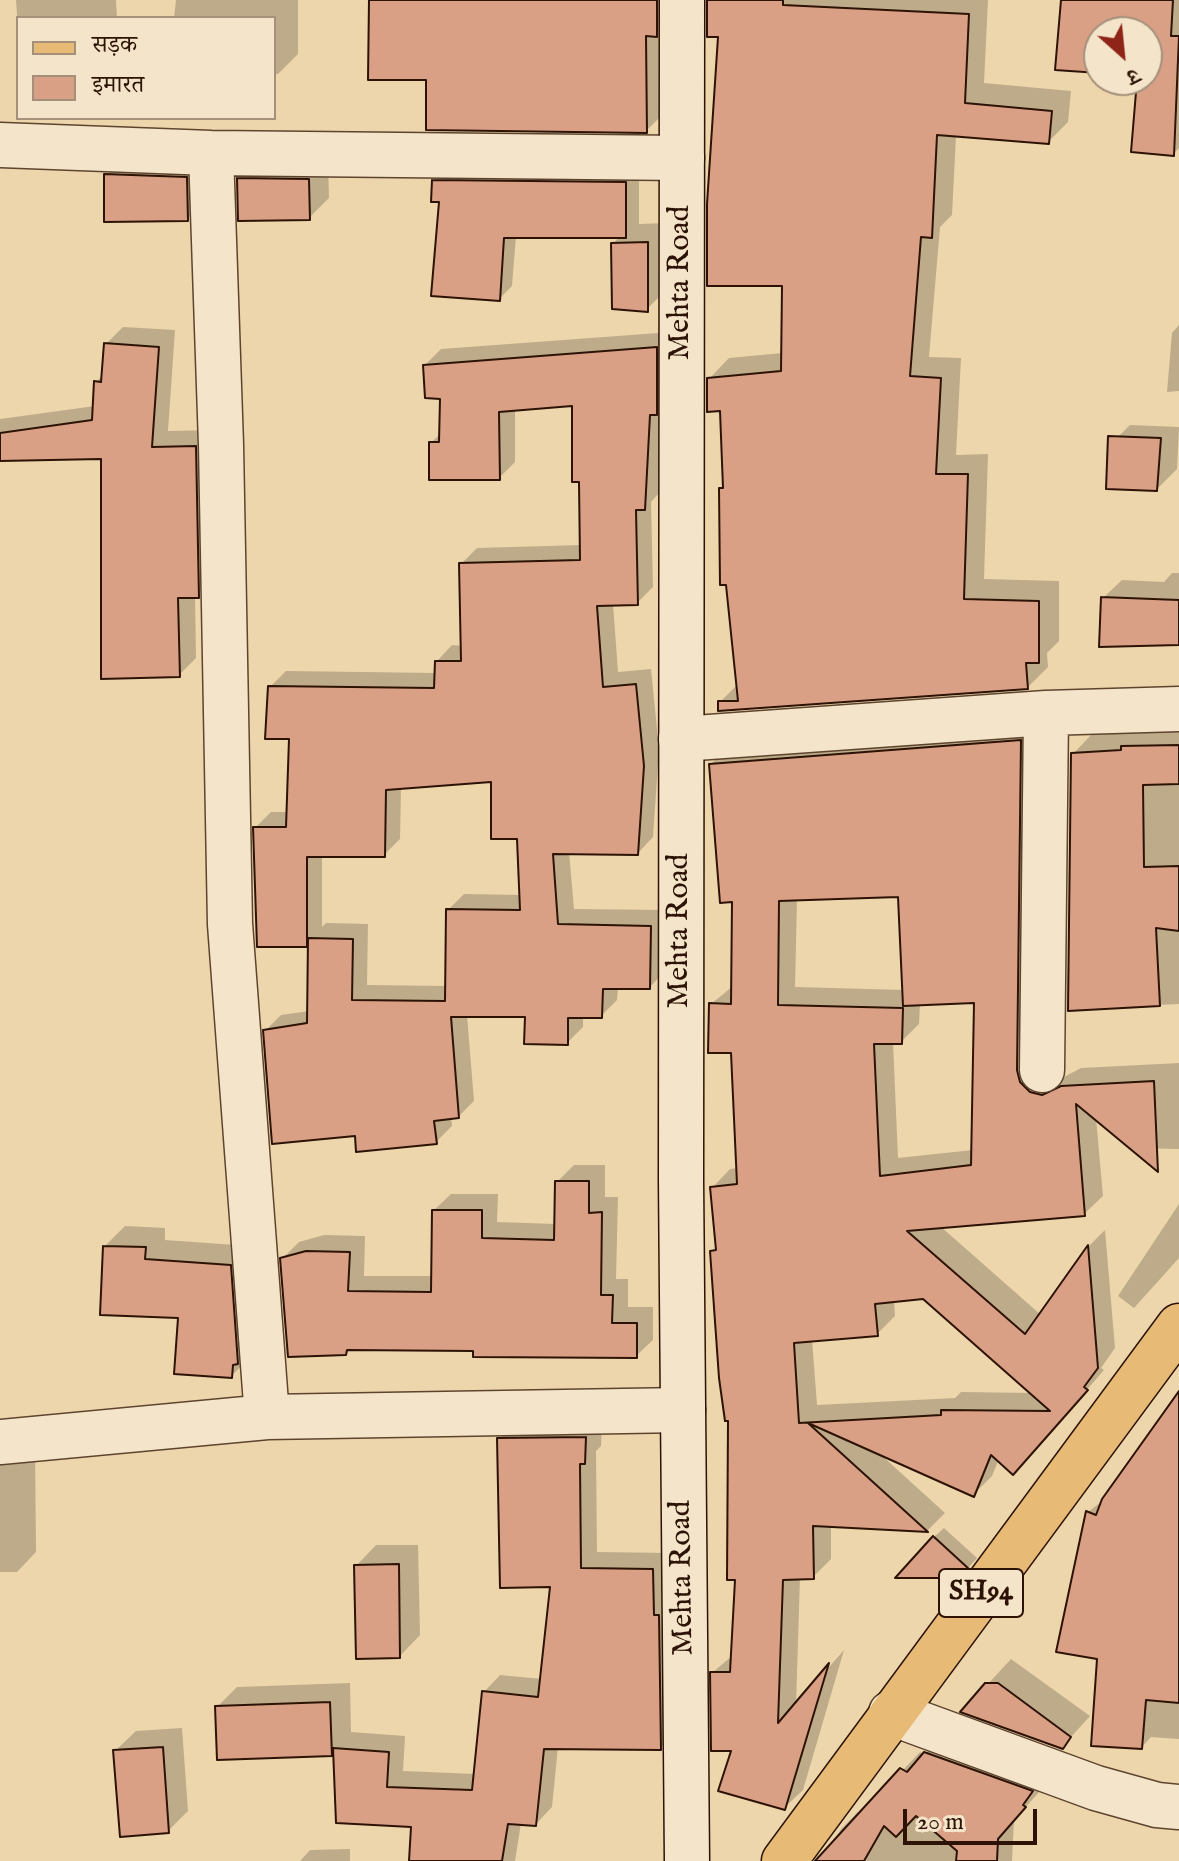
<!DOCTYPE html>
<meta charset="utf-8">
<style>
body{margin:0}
#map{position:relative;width:1179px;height:1861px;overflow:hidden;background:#eed6ac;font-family:"IM FELL English","Noto Serif Devanagari",serif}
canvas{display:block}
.legend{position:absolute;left:16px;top:16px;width:260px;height:104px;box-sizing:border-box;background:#f4e4c9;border:2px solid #a4907b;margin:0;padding:10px 14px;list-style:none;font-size:24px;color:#2d1305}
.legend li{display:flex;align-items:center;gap:16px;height:40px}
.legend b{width:40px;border:2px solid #a4907b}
.north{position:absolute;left:1083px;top:16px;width:80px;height:80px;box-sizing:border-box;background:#f4e4c9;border:2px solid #a4907b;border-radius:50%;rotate:153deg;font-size:22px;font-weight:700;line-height:32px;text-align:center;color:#2d1305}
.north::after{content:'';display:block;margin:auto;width:28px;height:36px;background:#8f2418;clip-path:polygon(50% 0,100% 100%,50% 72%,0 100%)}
.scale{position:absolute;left:903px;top:1809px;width:134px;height:36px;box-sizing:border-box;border:4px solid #2d1305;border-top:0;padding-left:10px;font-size:24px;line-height:28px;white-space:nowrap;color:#2d1305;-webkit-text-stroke:6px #f4e4c9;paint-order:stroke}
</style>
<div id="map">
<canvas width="1179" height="1861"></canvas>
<ul class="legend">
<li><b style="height:10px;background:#e7bb76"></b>सड़क</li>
<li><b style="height:22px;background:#d9a086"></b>इमारत</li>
</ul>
<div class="north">उ</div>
<div class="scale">20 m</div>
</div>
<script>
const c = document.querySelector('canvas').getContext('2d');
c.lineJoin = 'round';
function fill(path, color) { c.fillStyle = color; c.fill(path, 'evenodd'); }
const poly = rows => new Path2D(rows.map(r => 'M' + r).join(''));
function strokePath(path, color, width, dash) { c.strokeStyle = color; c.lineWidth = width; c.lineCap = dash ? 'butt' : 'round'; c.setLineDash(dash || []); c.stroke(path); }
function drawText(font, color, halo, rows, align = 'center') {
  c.font = font + ' "IM FELL English",serif'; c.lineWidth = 6; c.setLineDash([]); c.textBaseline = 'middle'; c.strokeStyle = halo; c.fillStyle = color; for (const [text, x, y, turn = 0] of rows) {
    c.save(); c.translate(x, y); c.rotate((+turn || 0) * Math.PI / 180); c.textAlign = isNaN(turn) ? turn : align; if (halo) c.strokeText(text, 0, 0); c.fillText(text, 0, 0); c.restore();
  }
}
const shadow = poly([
 [16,0,116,0,117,18,18,18,18,29],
 [298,0,298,54,278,74,274,74,274,18,174,18,176,0],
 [371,0,674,0,664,113,646,131,428,78],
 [709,0,988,0,984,83,1071,91,1068,122,1048,142,956,135,952,215,940,227,929,357,961,358,956,455,988,454,984,579,1059,581,1059,641,1047,653,1048,667,1028,687,720,709,720,702,739,683,721,489,725,485,722,409,709,379,729,358,783,353,784,284],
 [1063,0,1179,0,1179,148,1173,154,1139,80,1147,80,1147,32,1099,32,1099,71],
 [126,155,206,158,208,199,187,219,106,175],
 [259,159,328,160,329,198,309,218,239,179],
 [447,168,639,170,639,224,667,223,667,289,647,309,613,244,620,236,516,236,512,286,499,299,434,181],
 [1179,325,1179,391,1167,392,1172,333],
 [123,327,175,330,168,431,213,430,215,578,195,596,196,658,179,675,103,456,0,459,0,419,95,406,96,382,103,375,106,344],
 [672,332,660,492,651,502,653,587,637,603,613,604,618,672,651,669,659,749,653,837,638,853,569,852,574,909,666,910,665,971,650,987,618,987,617,1000,601,1016,583,1016,583,1027,567,1043,527,1015,467,1015,474,1101,458,1117,451,1117,452,1126,436,1142,357,1134,265,1031,281,1015,309,1011,310,941,306,945,255,828,271,812,289,812,292,737,270,687,286,671,436,673,437,661,452,645,463,646,461,564,477,548,582,545,581,480,574,404,515,409,515,462,499,478,431,443,441,433,442,397,425,365,441,349],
 [493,780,518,837,522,895,464,894,448,910,447,986,367,985,368,924,326,923,322,927,322,855,384,855,400,839,401,786],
 [1130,425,1179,427,1177,469,1157,489,1110,445],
 [1172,573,1179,573,1179,643,1103,598,1122,580,1164,582],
 [1038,723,1048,1074,1062,1078,1081,1068,1179,1063,1179,1149,1133,1148,1096,1118,1103,1196,1084,1214,940,1226,1041,1315,1089,1246,1105,1230,1115,1348,1101,1368,1104,1370,1031,1454,999,1459,992,1476,974,1494,879,1453,945,1513,928,1530,831,1525,831,1559,813,1577,800,1577,796,1705,844,1650,803,1790,784,1808,734,1749,712,1673,733,1655,737,1578,730,1419,712,1252,718,1246,712,1188,730,1169,739,1168,733,1051,711,1004,733,986,735,900,711,764,729,746],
 [900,895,905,990,795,987,797,898],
 [976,1000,973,1150,898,1158,893,1042,901,1042,919,1024,920,1003],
 [924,1297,1033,1393,961,1392,955,1398,817,1405,812,1339,877,1334,895,1316,894,1300],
 [1179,728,1179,1004,1070,1009,1073,754,1091,735],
 [574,1165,605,1165,605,1197,618,1197,616,1279,628,1279,628,1307,653,1307,653,1340,636,1356,475,1349,350,1348,346,1353,282,1259,299,1242,324,1235,365,1236,364,1276,433,1276,434,1210,451,1194,498,1194,497,1222,556,1224,557,1182],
 [1179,1204,1179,1258,1134,1308,1118,1296],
 [125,1226,165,1228,165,1240,250,1246,252,1356,231,1376,180,1317,105,1246],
 [1179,1395,1179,1739,1151,1737,1142,1747,1099,1658,1058,1650,1088,1512,1106,1498],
 [602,1421,601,1446,596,1451,597,1552,669,1553,677,1731,660,1748,558,1747,552,1807,536,1824,521,1823,515,1861,411,1861,413,1825,335,1751,331,1754,217,1707,237,1687,350,1683,351,1732,405,1736,403,1771,475,1774,484,1692,500,1675,542,1679,553,1585,499,1439,516,1422],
 [0,1438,35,1447,36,1552,17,1572,0,1572],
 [944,1528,977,1558,961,1576,934,1537],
 [376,1545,418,1545,420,1635,400,1656,356,1566],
 [1011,1659,1090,1716,1062,1747,963,1711],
 [182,1728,188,1811,168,1831,115,1751,136,1731],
 [943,1736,1041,1790,1014,1820,1012,1861,822,1861,841,1829,858,1812,862,1814,920,1752,924,1755],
 [350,1849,350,1861,300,1861,310,1850]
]);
const building = poly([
 [369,0,657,0,657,37,646,36,647,133,426,130,426,80,368,80,369,0],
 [707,0,783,0,783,5,969,14,965,103,1052,111,1049,144,937,135,932,238,921,237,910,376,941,378,936,474,968,474,964,599,1039,601,1039,663,1026,663,1028,689,718,711,718,701,738,701,726,585,720,585,719,488,723,488,720,411,707,412,707,378,781,371,782,286,707,286,707,204,718,37,707,37,707,0],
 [1061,0,1173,0,1171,36,1179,36,1174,156,1131,152,1137,80,1147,80,1147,32,1099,32,1099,73,1055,70,1061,0],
 [104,174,187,177,188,221,104,222,104,174],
 [237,178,309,179,310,220,238,221,237,178],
 [432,180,626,182,626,238,504,238,500,301,431,296,439,202,431,202,432,180],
 [648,242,648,312,612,309,611,243,648,242],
 [104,343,159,347,152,447,196,446,199,598,178,598,180,677,101,679,101,459,0,461,0,433,92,420,94,381,101,382,104,343],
 [657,347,657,415,650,415,645,510,636,510,638,605,597,606,603,687,636,684,644,766,638,855,553,854,558,924,651,926,650,989,603,989,602,1018,568,1018,568,1045,524,1044,525,1017,451,1017,459,1118,434,1121,437,1144,356,1152,355,1136,272,1144,263,1030,307,1023,308,938,353,939,352,1000,445,1001,446,909,520,910,517,839,491,839,491,782,386,790,385,857,307,857,307,947,257,947,253,827,286,827,289,739,265,739,268,686,434,688,435,661,461,661,459,563,580,560,579,482,572,482,572,406,499,412,500,480,429,480,429,442,439,442,440,399,425,398,423,365,657,347],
 [1108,436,1161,438,1157,491,1106,489,1108,436],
 [1101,597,1179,600,1179,645,1099,647,1101,597],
 [1021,740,1017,1070,1020,1082,1030,1092,1042,1095,1061,1086,1154,1081,1158,1172,1076,1104,1085,1216,907,1231,1025,1334,1088,1245,1098,1368,1084,1387,1088,1390,1013,1475,991,1455,974,1497,808,1423,928,1532,813,1526,814,1579,783,1580,778,1723,829,1663,785,1810,718,1791,731,1751,711,1751,710,1672,730,1672,735,1580,727,1580,728,1421,725,1421,719,1378,710,1251,716,1250,710,1187,737,1184,731,1053,708,1053,709,1003,731,1004,732,902,720,903,709,764,1021,740],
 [898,897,903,1006,974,1003,971,1165,880,1176,874,1044,902,1044,903,1008,778,1005,779,901,898,897],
 [923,1299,1050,1411,941,1410,941,1415,799,1423,794,1343,878,1336,875,1304,923,1299],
 [1179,745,1179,784,1143,785,1144,867,1179,866,1179,931,1156,928,1160,1006,1068,1011,1071,753,1121,750,1121,746,1179,745],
 [555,1181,589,1181,589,1213,602,1212,601,1295,613,1295,612,1323,637,1323,637,1358,473,1357,473,1351,347,1350,346,1355,288,1357,280,1258,306,1251,350,1252,348,1291,431,1292,432,1210,482,1210,482,1238,554,1240,555,1181],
 [103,1246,146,1247,145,1259,231,1265,238,1364,233,1365,232,1378,174,1374,178,1318,100,1315,103,1246],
 [1179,1391,1179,1703,1146,1700,1142,1749,1091,1746,1097,1659,1056,1652,1086,1511,1096,1515,1102,1499,1179,1391],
 [586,1437,585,1464,580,1464,581,1568,653,1569,654,1615,659,1615,661,1750,544,1749,536,1826,508,1824,502,1861,409,1861,411,1827,336,1823,333,1748,389,1752,387,1787,472,1790,482,1691,538,1697,550,1587,500,1588,497,1438,586,1437],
 [933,1536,969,1569,962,1578,895,1578,933,1536],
 [399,1564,400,1658,356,1659,354,1565,399,1564],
 [985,1683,998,1683,1071,1737,1063,1749,960,1712,985,1683],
 [330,1702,332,1756,217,1760,215,1706,330,1702],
 [163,1747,169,1833,120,1837,113,1750,163,1747],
 [924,1752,1033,1791,1023,1805,1026,1807,998,1839,997,1861,956,1861,957,1851,916,1816,896,1837,884,1826,864,1861,815,1861,900,1768,907,1772,924,1752]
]);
const street = poly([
 [0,145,211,153,682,158],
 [211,153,221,445,230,924,267,1417],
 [681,739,1046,713,1179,709],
 [1042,1070,1046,713],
 [0,1442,267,1417,683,1410],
 [891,1713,1096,1788,1157,1805,1179,1807]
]);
const secondary = poly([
 [682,0,681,1179,687,1861]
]);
const primary = poly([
 [784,1861,1179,1326]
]);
const shields = [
 [981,1593,84]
];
const shieldNames = [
 ["SH94",981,1593]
];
const streetNames = [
 ["Mehta Road",682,283,-90],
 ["Mehta Road",681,931,-90],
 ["Mehta Road",684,1578,-91]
];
fill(shadow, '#0003');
fill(building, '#d9a086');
strokePath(building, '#2d1305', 2);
strokePath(street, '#5d442f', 47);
strokePath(secondary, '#2d1305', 47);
strokePath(primary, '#2d1305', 47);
strokePath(street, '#f4e4c9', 44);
strokePath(secondary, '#f4e4c9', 44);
strokePath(primary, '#e7bb76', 44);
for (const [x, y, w] of shields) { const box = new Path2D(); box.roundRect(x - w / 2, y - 24, w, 48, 6); c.fillStyle = '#f4e4c9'; c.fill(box); strokePath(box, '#2d1305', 2); }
drawText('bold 28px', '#2d1305', null, shieldNames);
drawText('30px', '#2d1305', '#f4e4c9', streetNames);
</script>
